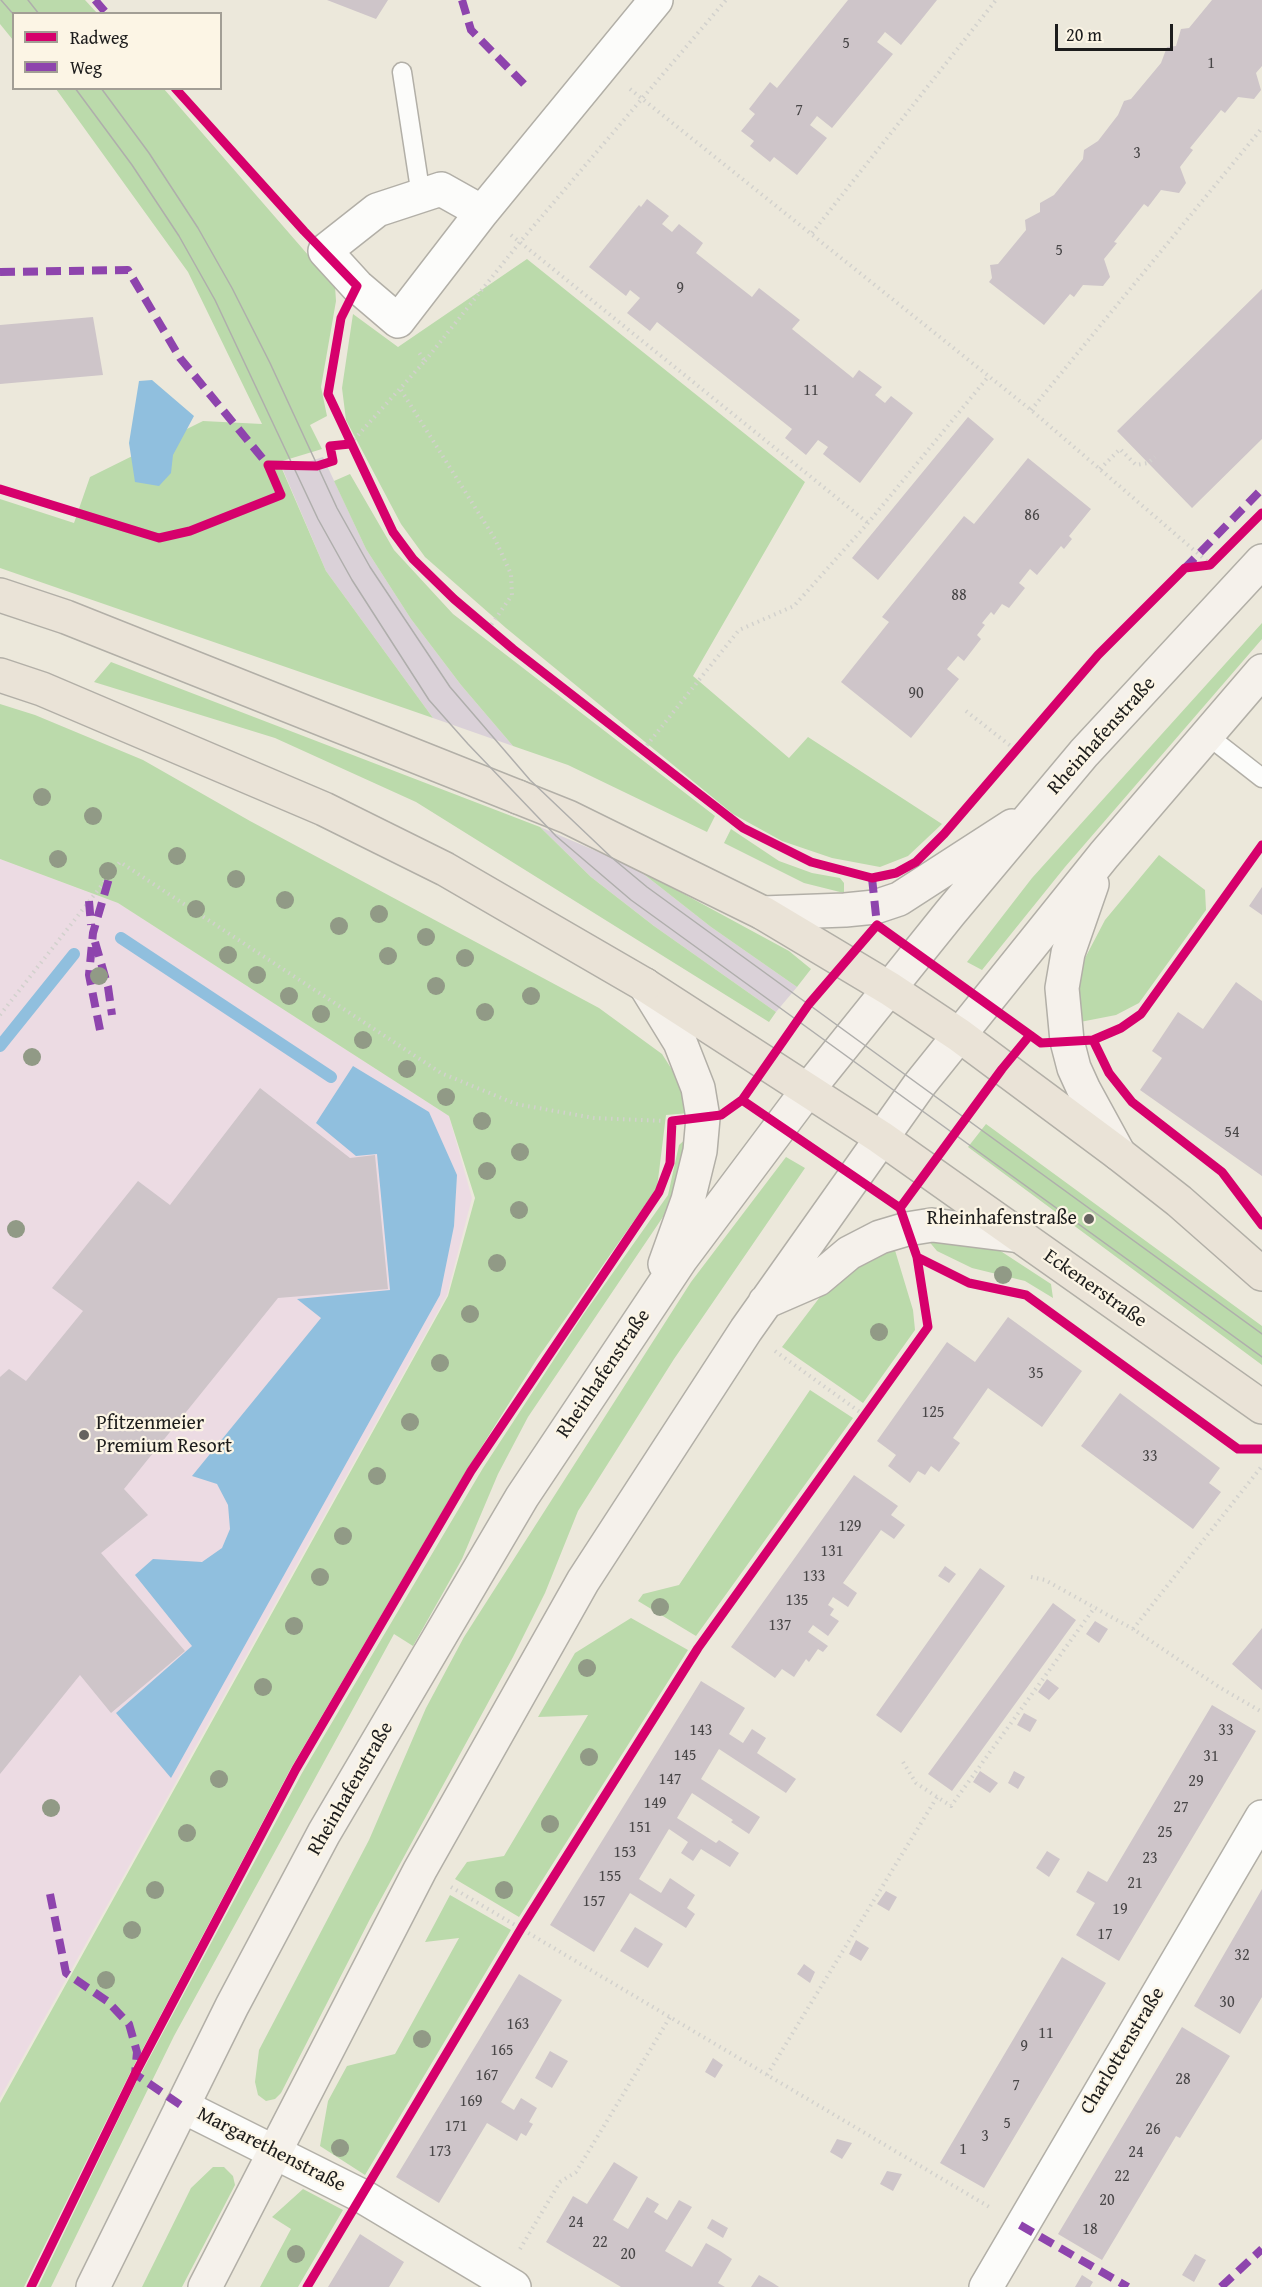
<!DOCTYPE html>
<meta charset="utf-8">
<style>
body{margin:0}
#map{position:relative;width:1262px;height:2287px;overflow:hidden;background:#ece8db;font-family:"Gentium Book Plus",serif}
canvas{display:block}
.legend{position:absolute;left:12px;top:12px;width:210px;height:78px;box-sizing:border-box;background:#fcf5e5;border:2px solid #a29e95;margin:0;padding:8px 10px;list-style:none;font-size:18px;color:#1c1c1c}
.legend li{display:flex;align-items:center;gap:12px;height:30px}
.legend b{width:30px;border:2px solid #a29e95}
.scale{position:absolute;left:1055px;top:24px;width:118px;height:27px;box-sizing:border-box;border:3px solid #1c1c1c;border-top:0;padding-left:8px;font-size:18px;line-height:21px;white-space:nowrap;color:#1c1c1c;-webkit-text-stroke:4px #fcf5e5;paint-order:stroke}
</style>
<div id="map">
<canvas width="1262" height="2287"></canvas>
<ul class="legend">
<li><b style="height:8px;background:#d6006c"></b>Radweg</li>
<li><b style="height:8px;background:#8e44ad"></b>Weg</li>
</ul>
<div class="scale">20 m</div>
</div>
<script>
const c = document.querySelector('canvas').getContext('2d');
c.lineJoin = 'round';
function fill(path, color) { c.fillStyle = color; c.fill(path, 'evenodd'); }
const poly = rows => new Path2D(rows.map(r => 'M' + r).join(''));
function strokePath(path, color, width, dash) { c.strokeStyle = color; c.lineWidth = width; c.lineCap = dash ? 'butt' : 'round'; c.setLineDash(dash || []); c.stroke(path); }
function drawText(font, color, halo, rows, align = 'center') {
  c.font = font + ' "Gentium Book Plus",serif'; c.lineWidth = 4.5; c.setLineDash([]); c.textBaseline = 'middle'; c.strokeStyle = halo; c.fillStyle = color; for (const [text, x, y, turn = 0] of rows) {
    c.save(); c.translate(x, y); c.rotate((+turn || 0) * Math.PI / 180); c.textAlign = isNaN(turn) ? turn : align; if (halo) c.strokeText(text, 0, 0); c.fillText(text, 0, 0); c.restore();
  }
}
const built = poly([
 [0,859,118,903,449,1116,472,1198,447,1295,0,2098]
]);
const industrial = poly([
 [323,457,366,549,411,619,461,685,513,746,433,718,326,571,283,470],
 [540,827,636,868,711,927,797,987,776,1012,654,926,591,877]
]);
const green = poly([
 [0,0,85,0,97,13,14,14,13,40,0,24],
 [56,89,164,89,335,286,336,301,321,387,327,416,310,425,322,449,279,462,326,571,433,718,0,568,0,499,74,523,90,477,203,421,262,424,188,272],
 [527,259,805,482,693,676,789,758,808,737,942,824,908,856,880,867,832,858,782,841,733,814,506,628,425,557,401,524,346,420,342,388,353,314,398,347],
 [350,474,394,550,453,614,715,816,707,832,568,765,513,746,461,685,411,619,366,549,334,481],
 [1262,623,1262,639,1065,867,982,970,967,962,1032,878],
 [111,662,540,827,591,877,654,926,776,1012,769,1022,416,802,275,738,94,682],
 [0,704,35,715,143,760,250,821,599,1008,662,1054,678,1079,690,1113,666,1115,657,1188,537,1359,465,1473,291,1768,130,2073,24,2287,0,2287,0,2103,448,1296,475,1198,449,1116,118,903,0,859],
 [731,829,779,861,812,873,840,878,844,883,844,893,804,883,724,843],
 [1159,855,1205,890,1206,910,1139,1003,1116,1015,1075,1023,1076,997,1084,960,1105,920],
 [636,868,789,951,811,969,797,987,711,927],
 [986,1124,1262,1326,1262,1365,968,1147],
 [688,1137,673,1202,528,1417,498,1474,462,1559,413,1646,394,1634,174,2036,51,2287,38,2287,135,2085,302,1773,483,1468,583,1315,668,1195,679,1145],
 [786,1157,805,1168,674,1359,578,1511,545,1593,513,1657,370,1919,281,2093,275,2099,266,2101,258,2095,255,2082,259,2050,369,1840,426,1708,464,1637,691,1282],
 [927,1239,999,1250,1051,1284,1053,1298,1025,1281,972,1268,937,1251],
 [894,1247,913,1310,915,1330,863,1403,782,1347,829,1285,865,1257],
 [810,1390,853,1418,696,1636,638,1601,643,1594,679,1585],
 [631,1618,688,1650,519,1917,455,1879,467,1862,504,1856,588,1715,538,1717,575,1653],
 [450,1895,511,1930,365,2175,320,2146,328,2101,347,2066,395,2054,459,1938,425,1942],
 [213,2167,224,2167,233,2176,235,2185,182,2287,142,2287,191,2188],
 [303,2189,343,2210,298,2287,260,2287,291,2229,272,2217]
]);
const water = poly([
 [152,380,194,416,173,455,171,473,159,486,135,482,129,443,139,381],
 [353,1066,429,1112,457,1175,454,1226,440,1295,171,1778,116,1713,192,1646,135,1575,153,1559,202,1562,222,1548,230,1529,228,1505,217,1484,192,1476,321,1318,297,1299,390,1290,377,1154,356,1156,316,1123]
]);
const stream = poly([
 [121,938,331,1077],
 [0,1046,74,954]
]);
const building = poly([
 [327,0,388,0,376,19],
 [848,0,937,0,901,45,885,32,877,42,893,54,832,128,817,116,810,125,827,138,797,175,774,157,770,162,750,146,754,141,741,131,755,114,749,109,770,82,777,88],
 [1212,0,1262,0,1262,66,1256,73,1261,90,1254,99,1238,97,1225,113,1221,110,1190,148,1193,150,1180,167,1186,183,1179,193,1161,190,1148,207,1144,204,1114,242,1117,243,1104,259,1110,277,1103,286,1083,285,1074,297,1070,294,1044,325,989,282,992,278,990,265,998,264,1026,230,1025,220,1040,212,1040,203,1054,195,1083,159,1084,150,1098,141,1118,115,1124,101,1131,99,1161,63,1167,47,1176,46,1181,29,1189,28],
 [647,199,669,216,662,224,672,232,679,224,703,243,696,253,752,297,759,288,800,320,792,329,853,378,859,370,882,387,875,395,885,403,891,396,913,413,860,483,823,454,828,447,818,440,806,455,785,438,792,429,657,322,650,331,627,313,640,298,630,290,626,296,589,267,639,205,641,207],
 [1262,289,1262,439,1192,508,1117,431],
 [93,317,103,375,0,384,0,325],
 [968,417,994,439,878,580,852,558],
 [1028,458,1091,509,1069,536,1072,539,1064,549,1061,546,1037,575,1030,569,1019,583,1025,588,1009,608,1002,604,994,615,991,612,982,623,985,625,977,635,981,639,964,661,958,656,947,669,959,679,911,738,841,682,889,622,882,617,964,516,974,524],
 [1262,887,1262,915,1249,906],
 [1236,982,1262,1001,1262,1176,1140,1090,1162,1058,1152,1051,1178,1012,1203,1029],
 [260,1088,350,1158,375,1155,388,1289,278,1298,124,1489,148,1515,101,1553,185,1651,111,1713,80,1675,0,1774,0,1377,9,1369,26,1381,83,1311,52,1288,138,1181,170,1205],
 [1008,1317,1082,1371,1042,1427,988,1388,953,1438,960,1443,939,1472,931,1466,925,1475,918,1471,910,1483,888,1466,896,1455,877,1441,947,1342,975,1362],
 [1120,1393,1220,1468,1209,1483,1221,1492,1193,1529,1081,1446],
 [854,1475,898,1506,891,1515,905,1525,894,1539,881,1530,843,1583,857,1593,848,1607,833,1597,828,1605,834,1609,830,1615,839,1621,828,1636,813,1625,808,1632,828,1646,823,1652,818,1649,809,1662,806,1659,794,1677,782,1669,775,1678,731,1647],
 [945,1566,956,1574,949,1583,938,1576],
 [980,1568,1005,1586,901,1733,876,1715],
 [1053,1603,1076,1620,952,1791,928,1774],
 [1095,1621,1108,1629,1099,1643,1086,1634],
 [1262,1628,1262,1690,1232,1664],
 [1047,1679,1059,1688,1049,1700,1038,1692],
 [701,1681,745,1708,729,1734,743,1743,752,1729,766,1738,757,1753,796,1779,786,1793,719,1749,701,1779,760,1817,749,1834,731,1822,733,1820,692,1793,677,1818,716,1843,719,1840,739,1853,730,1867,701,1849,693,1861,681,1853,688,1842,669,1829,639,1879,661,1893,670,1878,695,1895,687,1908,695,1914,686,1928,630,1893,594,1952,550,1925],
 [1212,1705,1256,1731,1119,1961,1076,1935,1095,1903,1076,1892,1088,1871,1107,1882],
 [1024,1713,1037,1720,1030,1732,1017,1725],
 [980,1771,998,1783,990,1793,973,1782],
 [1014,1771,1025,1777,1018,1789,1008,1783],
 [1047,1851,1060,1859,1049,1877,1036,1868],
 [1262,1889,1262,1997,1240,2034,1194,2006],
 [886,1891,897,1897,889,1911,877,1904],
 [635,1927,663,1944,648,1968,620,1951],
 [856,1940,869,1948,861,1961,849,1954],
 [1062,1957,1106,1983,984,2188,940,2163],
 [804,1964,815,1972,810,1983,797,1974],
 [519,1974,562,2000,501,2102,514,2110,521,2098,537,2108,529,2122,533,2124,526,2136,521,2133,517,2141,487,2123,439,2203,396,2177],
 [1182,2027,1230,2056,1180,2138,1176,2136,1102,2260,1058,2234],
 [550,2051,568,2061,552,2088,535,2078],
 [713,2058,723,2065,715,2078,705,2072],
 [837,2139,852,2143,842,2159,830,2152],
 [614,2162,638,2177,613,2220,628,2229,647,2197,659,2204,654,2212,667,2220,679,2200,692,2207,665,2251,692,2267,706,2243,720,2251,732,2259,718,2283,725,2287,621,2287,546,2242,573,2196,587,2204],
 [887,2171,902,2174,893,2191,880,2184],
 [712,2219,728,2228,723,2238,707,2228],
 [360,2234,404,2262,389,2287,328,2287],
 [1195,2254,1206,2260,1194,2282,1182,2275],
 [759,2275,773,2283,779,2287,751,2287],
 [1082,2275,1093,2282,1090,2287,1075,2287]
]);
const path = poly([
 [630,89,1031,410,1209,563],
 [812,233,996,0],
 [511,235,868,523],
 [425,361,520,242,726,0],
 [401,390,495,539,511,574,512,595,489,628],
 [1031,410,1262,128],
 [350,444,425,361,418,351],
 [1100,469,1120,449,1136,465,1148,463,1155,457],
 [966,711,1017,751],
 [643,750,739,630,794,606,868,523,988,377],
 [0,1015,120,862,441,1073,516,1104,594,1118,665,1121],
 [775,1351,864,1415],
 [1031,1577,1045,1580,1133,1629,1219,1687,1262,1712],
 [1133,1629,1262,1466],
 [903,1762,916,1783,937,1797],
 [451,1887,991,2208],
 [767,2075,937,1797,951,1806,1095,1607],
 [520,2249,560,2182,576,2172,670,2017]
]);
const lane = poly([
 [402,72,421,196],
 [1207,735,1262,778]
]);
const street = poly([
 [441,189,482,212,398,321,357,286,325,251,377,210,441,189],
 [482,212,656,0],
 [182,2106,362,2196,514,2287],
 [986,2287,1262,1817]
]);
const secondary = poly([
 [1092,884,1068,953,1062,988,1067,1041,1074,1068,1084,1090,1119,1154],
 [763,913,845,910,875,907,899,899,1012,826],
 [645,985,680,1042,698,1088,703,1118,700,1151,688,1200,665,1264],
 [765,1302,818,1279,849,1253,880,1237,907,1229,932,1225,1020,1236],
 [93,2287,232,2006,324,1833,522,1497,681,1259,807,1091,950,913,1084,753,1262,561],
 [205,2287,420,1870,583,1581,746,1330,920,1084,1104,855,1262,671]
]);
const primary = poly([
 [518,797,568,817,763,913,890,989,959,1035,1119,1154,1179,1201,1262,1274],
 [645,985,880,1137,1262,1407]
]);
const highway = poly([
 [0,595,66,617,518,797],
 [0,675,42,689,324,809,445,869,645,985]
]);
const tram = poly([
 [1,0,14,15],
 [28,0,39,14],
 [75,88,132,165,179,236,215,300,318,519,352,580,429,700,468,744,556,836,631,900,1262,1357],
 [101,88,149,153,198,228,232,288,270,363,337,508,370,567,450,687,530,780,611,857,647,887,1262,1334]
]);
const quiet = poly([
 [95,0,107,14],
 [462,0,471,30,525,85],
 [0,272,128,270,180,358,268,465],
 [1184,569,1262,489],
 [872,878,877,925],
 [89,901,91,925],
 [95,942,108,987,112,1015],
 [100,1030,89,975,93,933,110,875],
 [50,1894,66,1973,107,2001,129,2024,137,2052,135,2074,182,2106],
 [1020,2225,1128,2287],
 [1221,2287,1262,2249]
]);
const cycleway = poly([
 [175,88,304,231,357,286,341,318,328,394,393,532,413,559,454,599,513,649,743,828,811,862,872,878,896,873,916,862,944,834,1098,655,1185,568,1210,565,1262,513],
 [0,489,159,538,190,531,281,495,268,465,317,466,333,461,330,446,350,444],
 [1030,1035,1041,1043,1093,1040,1121,1028,1141,1014,1262,845],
 [1093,1040,1109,1073,1132,1102,1222,1172,1262,1225],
 [917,1257,969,1283,1026,1295,1238,1449,1262,1449],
 [31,2287,135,2074,296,1769,471,1471,659,1192,670,1163,672,1121,721,1115,742,1100,809,1004,877,925,1030,1035,1002,1069,900,1208,742,1100],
 [307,2287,522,1927,698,1648,928,1327,917,1257,900,1208]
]);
const trees = [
 [42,797],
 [93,816],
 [177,856],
 [58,859],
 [108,871],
 [236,879],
 [285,900],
 [196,909],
 [379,914],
 [339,926],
 [426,937],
 [228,955],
 [388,956],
 [465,958],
 [257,975],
 [99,976],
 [436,986],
 [289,996],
 [531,996],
 [485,1012],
 [321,1014],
 [363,1040],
 [32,1057],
 [407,1069],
 [446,1097],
 [482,1121],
 [520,1152],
 [487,1171],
 [519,1210],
 [16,1229],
 [497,1263],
 [1003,1275],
 [470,1314],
 [879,1332],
 [440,1363],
 [410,1422],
 [377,1476],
 [343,1536],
 [320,1577],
 [660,1607],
 [294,1626],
 [587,1668],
 [263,1687],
 [589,1757],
 [219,1779],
 [51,1808],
 [550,1824],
 [187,1833],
 [155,1890],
 [504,1890],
 [132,1930],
 [106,1980],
 [422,2039],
 [340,2148],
 [296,2254]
];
const markers = [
 [1089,1219,6,"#65635f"],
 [84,1435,6,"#65635f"]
];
const numberNames = [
 ["5",846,44],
 ["1",1211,64],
 ["7",799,111],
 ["3",1137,154],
 ["5",1059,251],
 ["9",680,289],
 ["11",811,391],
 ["86",1032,516],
 ["88",959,596],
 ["90",916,694],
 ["54",1232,1133],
 ["35",1036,1374],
 ["125",933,1413],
 ["33",1150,1457],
 ["129",850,1527],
 ["131",832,1552],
 ["133",814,1577],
 ["135",797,1601],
 ["137",780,1626],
 ["143",701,1731],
 ["33",1226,1731],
 ["145",685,1756],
 ["31",1211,1757],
 ["147",670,1780],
 ["29",1196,1782],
 ["149",655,1804],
 ["27",1181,1808],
 ["151",640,1828],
 ["25",1165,1833],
 ["153",625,1853],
 ["23",1150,1859],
 ["155",610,1877],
 ["21",1135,1884],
 ["157",594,1902],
 ["19",1120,1910],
 ["17",1105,1935],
 ["32",1242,1956],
 ["30",1227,2003],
 ["163",518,2025],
 ["11",1046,2034],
 ["9",1024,2047],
 ["165",502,2051],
 ["167",487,2076],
 ["28",1183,2080],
 ["7",1016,2086],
 ["169",471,2102],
 ["5",1007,2124],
 ["171",456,2127],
 ["26",1153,2130],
 ["3",985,2137],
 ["1",963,2150],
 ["173",440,2152],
 ["24",1136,2153],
 ["22",1122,2177],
 ["20",1107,2201],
 ["24",576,2223],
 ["18",1090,2230],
 ["22",600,2243],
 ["20",628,2255]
];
const streetNames = [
 ["Rheinhafenstraße",1102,736,-48],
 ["Eckenerstraße",1095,1289,35],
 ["Rheinhafenstraße",604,1374,-56],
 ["Rheinhafenstraße",351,1789,-60],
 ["Charlottenstraße",1123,2051,-59],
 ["Margarethenstraße",271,2150,27]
];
const poiNames = [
 ["Rheinhafenstraße",1077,1219],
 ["Pfitzenmeier",96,1424,"left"],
 ["Premium Resort",96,1447,"left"]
];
fill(built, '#ecdbe3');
fill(industrial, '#dad1d8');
fill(green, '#bbdaab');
fill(water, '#90bfde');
strokePath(stream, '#90bfde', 12);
fill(building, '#cec5c9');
strokePath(lane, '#b2afa7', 21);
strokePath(street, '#b2afa7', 36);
strokePath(secondary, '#b2afa7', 36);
strokePath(primary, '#b2afa7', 36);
strokePath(highway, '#b2afa7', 36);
strokePath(path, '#d2d1cd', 4, [1.5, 4.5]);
strokePath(lane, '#fcfcfa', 18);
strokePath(street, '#fcfcfa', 33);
strokePath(secondary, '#f5f1eb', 33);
strokePath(primary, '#eae3d7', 33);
strokePath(highway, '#eae3d7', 33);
strokePath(tram, '#afaeac', 1.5);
strokePath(quiet, '#8e44ad', 8, [15, 8]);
strokePath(cycleway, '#d6006c', 9);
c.fillStyle = '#919a86';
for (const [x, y] of trees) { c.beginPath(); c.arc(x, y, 9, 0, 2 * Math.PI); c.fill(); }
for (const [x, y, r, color] of markers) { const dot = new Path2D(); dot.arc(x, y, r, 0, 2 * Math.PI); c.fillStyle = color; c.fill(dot); strokePath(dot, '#fcf5e5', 2); }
drawText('16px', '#484647', null, numberNames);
drawText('20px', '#1c1c1c', '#fcf5e5', streetNames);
drawText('20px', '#1c1c1c', '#fcf5e5', poiNames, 'right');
</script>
